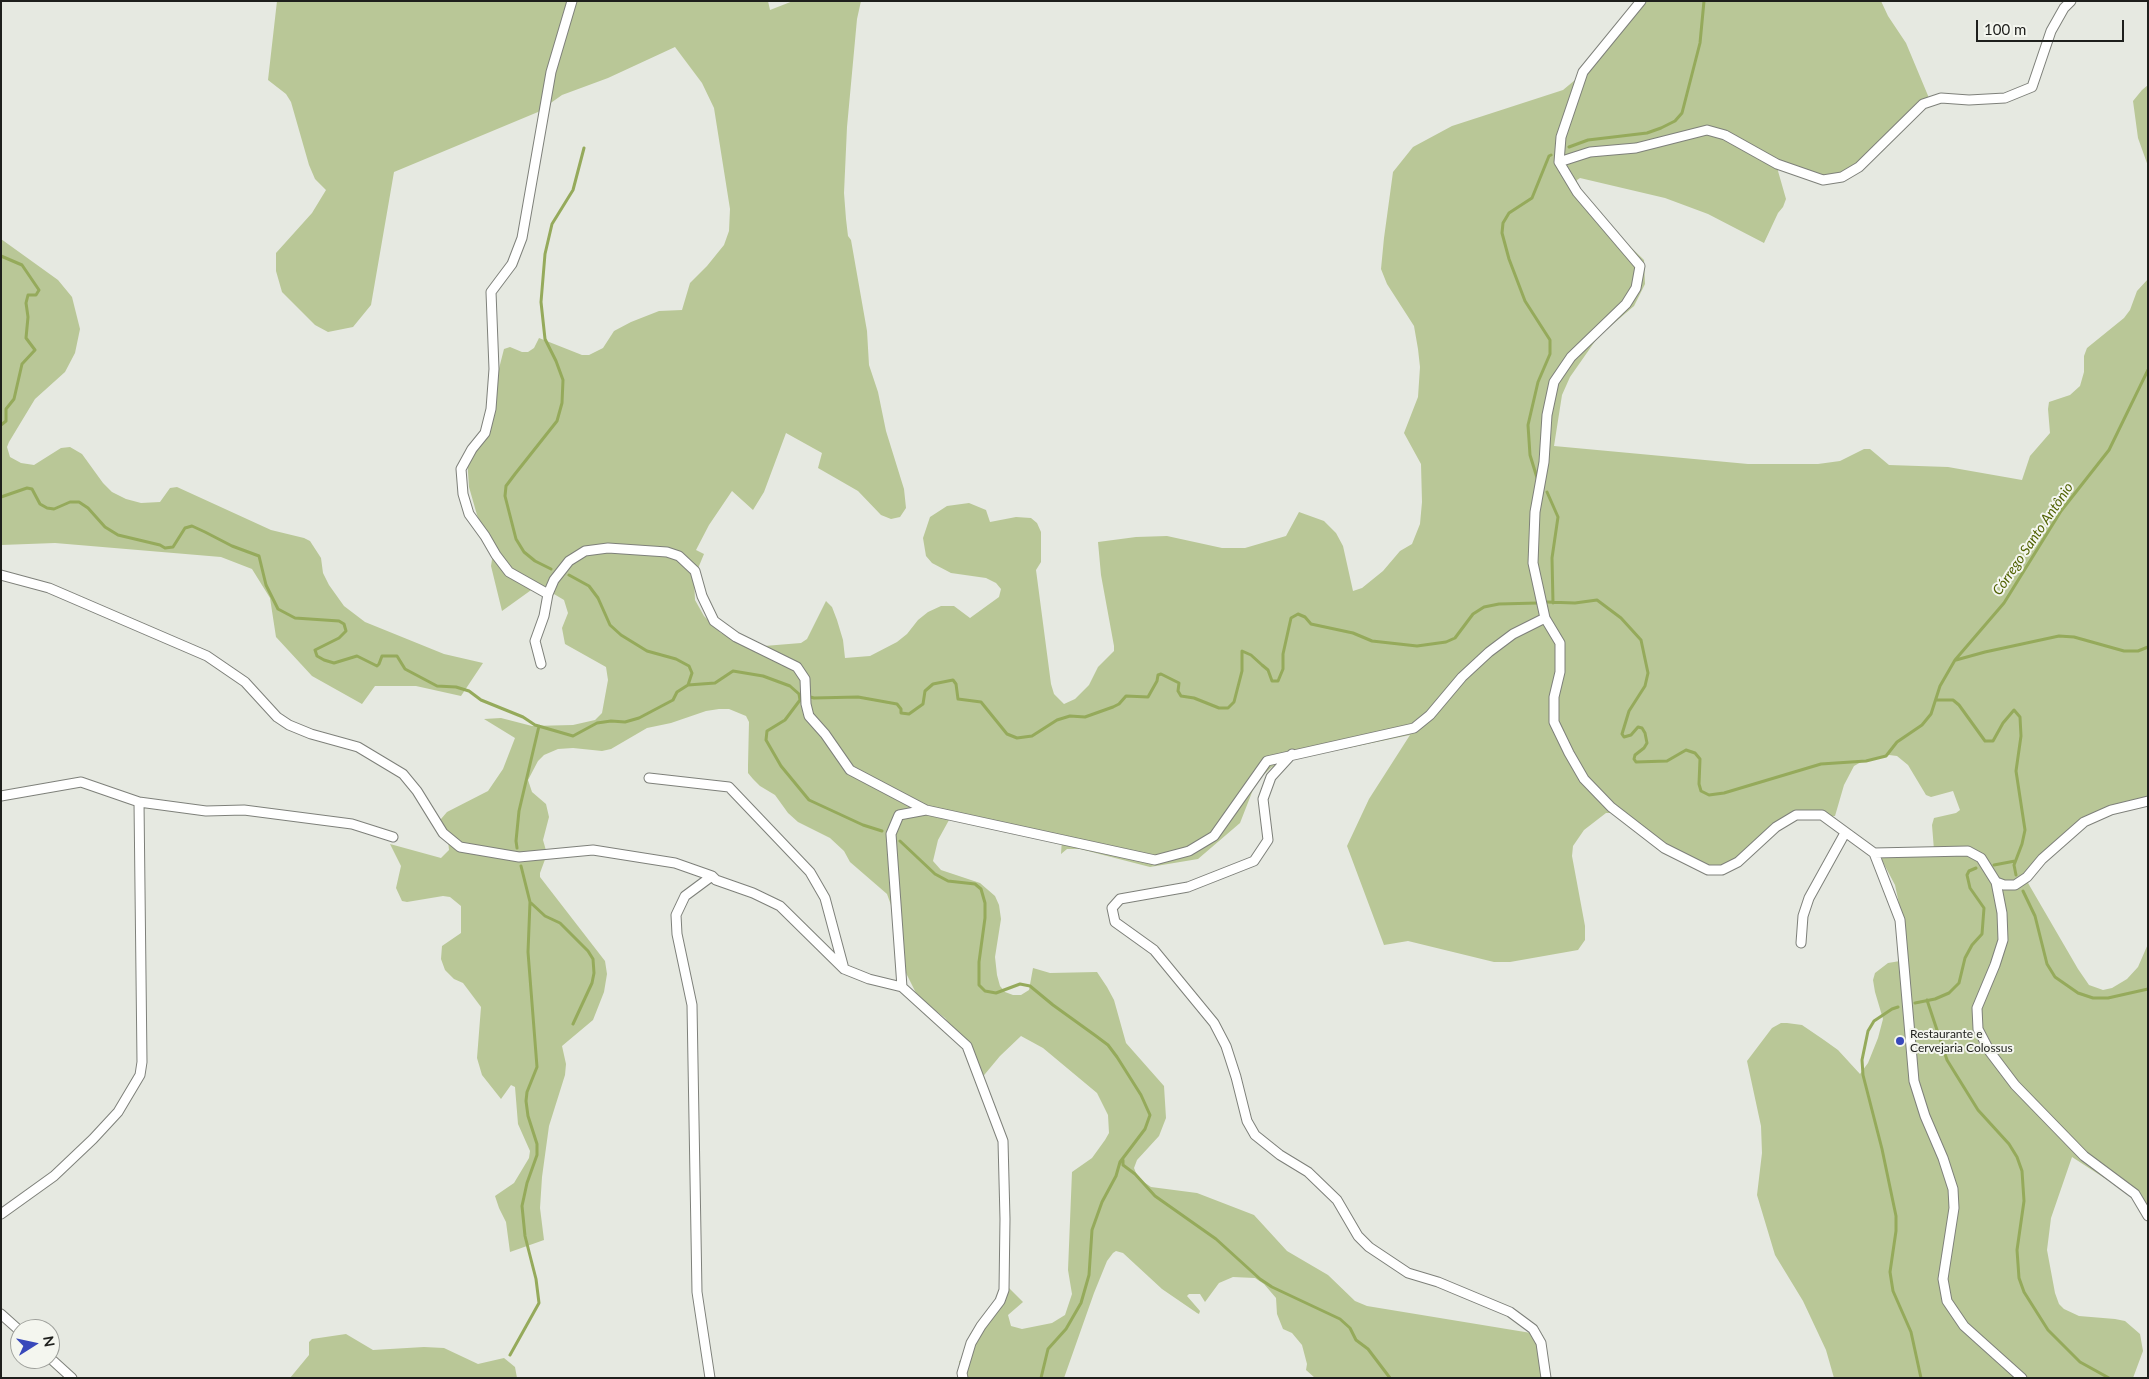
<!DOCTYPE html>
<meta charset="utf-8">
<style>
body{margin:0}
#map{position:relative;width:2149px;height:1379px;overflow:hidden;background:#e6e9e1;font-family:Lato,sans-serif}
canvas{display:block}
.frame{position:absolute;inset:0;border:2px solid #1e1f1c;pointer-events:none}
.north{position:absolute;left:10px;top:1319px;width:50px;height:50px;box-sizing:border-box;background:#f4f6ef;border:1px solid #9ea09b;border-radius:50%;rotate:80deg;font-size:14px;font-weight:700;line-height:20px;text-align:center;color:#1e1f1c}
.north::after{content:'';display:block;margin:auto;width:18px;height:22px;background:#3848bb;clip-path:polygon(50% 0,100% 100%,50% 72%,0 100%)}
.scale{position:absolute;left:1976px;top:20px;width:148px;height:22px;box-sizing:border-box;border:2px solid #1e1f1c;border-top:0;padding-left:6px;font-size:15px;line-height:18px;white-space:nowrap;color:#1e1f1c;-webkit-text-stroke:4px #f4f6ef;paint-order:stroke}
</style>
<div id="map">
<canvas width="2149" height="1379"></canvas>
<div class="frame"></div>
<div class="north">N</div>
<div class="scale">100 m</div>
</div>
<script>
const c = document.querySelector('canvas').getContext('2d');
c.lineJoin = 'round';
function fill(path, color) { c.fillStyle = color; c.fill(path, 'evenodd'); }
const poly = rows => new Path2D(rows.map(r => 'M' + r).join(''));
function strokePath(path, color, width, dash) { c.strokeStyle = color; c.lineWidth = width; c.lineCap = dash ? 'butt' : 'round'; c.setLineDash(dash || []); c.stroke(path); }
function drawText(font, color, halo, rows, align = 'center') {
  c.font = font + ' Lato,sans-serif'; c.lineWidth = 4; c.setLineDash([]); c.textBaseline = 'middle'; c.strokeStyle = halo; c.fillStyle = color; for (const [text, x, y, turn = 0] of rows) {
    c.save(); c.translate(x, y); c.rotate((+turn || 0) * Math.PI / 180); c.textAlign = isNaN(turn) ? turn : align; if (halo) c.strokeText(text, 0, 0); c.fillText(text, 0, 0); c.restore();
  }
}
const green = poly([
 [277,1,768,1,770,10,793,1,861,1,857,19,847,127,844,193,846,219,848,236,851,240,867,331,869,365,878,392,886,431,904,489,906,508,900,517,891,519,881,515,858,491,818,468,822,453,786,433,764,492,753,510,732,491,709,525,696,550,704,554,694,578,695,600,704,616,721,633,752,647,801,643,807,639,826,601,832,607,837,620,843,640,845,658,870,656,897,642,907,634,918,620,928,612,941,606,954,606,970,618,999,597,1001,589,996,583,986,578,951,573,932,563,926,556,923,538,930,517,947,506,969,503,986,510,990,522,1016,517,1031,518,1037,523,1041,532,1041,562,1036,570,1051,684,1054,694,1064,704,1075,699,1089,685,1098,667,1114,651,1114,646,1101,575,1098,542,1136,537,1167,536,1222,548,1245,548,1286,536,1299,512,1324,521,1336,533,1343,546,1353,591,1362,588,1383,571,1400,551,1412,544,1420,524,1422,502,1421,464,1404,433,1418,397,1420,367,1418,349,1414,326,1387,284,1381,269,1384,238,1393,172,1413,147,1452,126,1563,90,1575,80,1603,48,1637,1,1881,1,1888,16,1906,43,1929,98,1853,169,1826,179,1780,161,1778,171,1786,199,1783,207,1778,213,1764,243,1708,214,1665,198,1580,178,1577,180,1576,184,1610,227,1644,260,1645,284,1634,306,1598,337,1570,377,1562,395,1554,446,1748,464,1818,464,1840,461,1864,449,1870,449,1889,465,1948,467,2022,480,2030,456,2050,433,2048,409,2049,402,2070,395,2080,386,2084,372,2084,356,2087,348,2124,318,2130,310,2137,291,2148,279,2148,799,2085,825,2052,853,2028,883,2078,969,2089,985,2103,990,2112,988,2127,979,2138,967,2148,944,2148,1215,2143,1203,2072,1157,2051,1218,2047,1250,2055,1293,2059,1304,2064,1309,2079,1316,2115,1319,2125,1321,2140,1334,2143,1351,2133,1378,1834,1378,1826,1350,1803,1301,1775,1255,1757,1195,1762,1153,1761,1126,1747,1061,1772,1028,1781,1023,1787,1023,1802,1025,1824,1040,1838,1050,1860,1074,1868,1063,1878,1038,1883,1019,1875,992,1873,980,1875,973,1888,963,1906,960,1904,927,1895,885,1876,849,1934,850,1932,825,1934,818,1956,813,1960,810,1953,791,1931,797,1926,795,1908,765,1897,756,1889,755,1863,761,1854,766,1844,785,1835,816,1805,816,1790,819,1753,852,1724,865,1715,867,1693,864,1621,813,1606,813,1584,830,1573,846,1572,856,1585,926,1585,940,1578,950,1510,962,1494,962,1408,941,1384,945,1347,846,1369,799,1410,735,1296,759,1272,767,1256,782,1240,823,1198,859,1150,867,1080,849,1067,849,1061,854,1062,839,957,818,949,820,938,840,933,861,941,870,980,883,995,896,999,905,1001,919,995,957,997,975,1000,986,1005,992,1013,995,1021,995,1029,990,1033,968,1050,973,1097,972,1107,987,1114,1000,1126,1043,1164,1086,1166,1118,1159,1136,1137,1160,1134,1168,1138,1178,1151,1187,1197,1193,1254,1215,1287,1251,1328,1275,1355,1301,1367,1306,1531,1333,1546,1352,1548,1378,1315,1378,1306,1370,1307,1364,1302,1345,1292,1333,1283,1329,1277,1314,1276,1298,1264,1284,1255,1278,1233,1277,1219,1283,1205,1302,1200,1294,1189,1294,1187,1296,1200,1311,1199,1314,1197,1313,1162,1289,1123,1253,1116,1251,1113,1253,1107,1261,1094,1293,1064,1378,962,1378,959,1361,962,1360,970,1334,1007,1286,1023,1302,1008,1315,1011,1326,1022,1329,1052,1323,1065,1315,1072,1294,1068,1270,1072,1172,1092,1158,1105,1140,1109,1133,1108,1115,1097,1093,1043,1048,1021,1036,1000,1056,980,1080,955,1031,945,1018,918,997,904,969,895,916,887,894,850,862,844,851,830,838,798,822,788,813,775,795,760,786,753,779,748,773,748,765,749,722,746,716,729,709,719,709,706,711,671,723,647,728,611,749,602,751,573,748,558,749,544,755,538,761,528,780,532,792,546,804,549,817,543,840,547,854,540,873,540,877,605,961,607,974,604,992,593,1020,562,1046,566,1064,565,1075,549,1126,542,1177,540,1208,544,1240,510,1252,506,1222,499,1208,495,1196,514,1183,529,1158,530,1151,518,1124,515,1087,511,1085,501,1099,482,1075,477,1058,481,1007,463,983,454,979,445,970,441,959,442,946,461,933,461,906,450,897,443,896,407,902,402,901,396,888,401,866,390,844,441,858,449,850,448,840,439,822,441,819,447,812,488,791,503,769,515,738,484,719,501,718,532,726,573,725,595,720,602,713,608,680,606,667,565,644,562,628,568,613,564,600,549,591,534,588,502,611,491,566,493,553,477,515,469,487,467,457,483,431,504,349,510,347,522,352,528,352,534,348,539,338,582,355,589,355,603,348,614,331,631,322,659,311,682,310,690,283,707,266,724,245,729,231,730,209,714,108,702,83,675,47,608,78,562,95,538,112,394,172,371,305,353,327,328,332,315,325,282,292,276,271,276,253,312,213,326,190,315,179,309,165,291,102,286,94,268,80],
 [2148,85,2148,166,2138,138,2133,101,2142,90],
 [1,239,58,280,72,297,80,329,75,353,65,372,35,399,9,442,7,447,10,457,21,463,34,465,61,448,70,447,82,454,103,483,112,492,126,499,141,503,160,502,170,488,177,487,271,530,304,538,310,541,321,558,323,573,329,585,344,606,365,622,444,654,483,663,461,696,416,686,375,686,362,704,312,676,276,637,270,598,252,569,221,557,55,543,1,545],
 [346,1334,373,1350,424,1347,444,1348,478,1364,504,1358,515,1367,517,1378,290,1378,309,1355,309,1342,312,1339]
]);
const stream = poly([
 [1569,147,1588,140,1647,133,1661,128,1675,121,1682,113,1700,43,1704,1],
 [1,256,22,265,39,290,36,295,28,295,26,303,28,317,26,338,35,350,22,364,14,399,6,409,6,421,1,425],
 [1538,481,1530,455,1528,425,1538,382,1550,354,1550,340,1525,301,1509,259,1502,233,1503,223,1509,213,1532,198,1549,156,1551,155],
 [1547,492,1558,517,1552,558,1553,603],
 [1,497,27,488,32,489,40,504,47,508,54,509,70,502,79,502,88,508,105,527,118,535,160,545,165,548,173,547,185,528,192,526,205,532,232,546,259,556,266,585,278,609,295,618,339,621,344,624,346,631,339,638,315,650,317,656,324,660,334,663,357,656,377,666,379,664,382,656,397,656,405,669,437,686,456,687,469,691,481,700,523,717,535,725,573,736,597,723,611,721,625,722,639,718,673,700,677,692,688,685,715,683,733,671,763,676,790,686,799,694,814,698,858,697,897,704,901,709,901,713,909,714,923,704,925,691,933,684,953,680,956,684,958,699,981,702,1007,734,1017,738,1032,736,1057,720,1070,716,1085,717,1113,707,1119,704,1126,696,1148,697,1157,681,1158,675,1161,674,1179,683,1178,691,1181,696,1194,698,1219,708,1228,708,1234,702,1242,671,1242,651,1251,655,1262,665,1268,670,1272,681,1278,681,1283,669,1283,654,1291,618,1298,614,1305,617,1311,624,1353,633,1372,641,1417,646,1446,642,1455,638,1473,614,1484,607,1499,604,1538,603],
 [551,569,535,561,524,552,516,539,505,496,506,486,515,474,557,421,562,403,563,380,556,361,545,339,541,302,545,254,552,224,573,190,584,148],
 [569,575,589,586,598,598,610,625,621,635,647,651,676,659,689,666,692,673,688,685],
 [1546,602,1575,603,1597,600,1621,618,1641,640,1648,673,1645,686,1629,711,1622,734,1624,737,1631,735,1638,727,1642,728,1645,733,1647,743,1644,748,1635,755,1634,759,1636,762,1667,761,1686,750,1695,753,1700,759,1699,784,1701,791,1709,795,1724,793,1821,764,1866,761,1886,756,1897,742,1922,725,1931,714,1940,686,1955,660,2004,603,2061,511,2109,450,2148,370],
 [1956,660,1985,652,2059,636,2074,637,2124,651,2138,651,2148,647],
 [799,694,800,700,785,720,767,731,766,740,781,766,809,800,863,825,882,831],
 [1936,700,1953,700,1959,705,1985,741,1993,741,2003,723,2014,710,2020,717,2021,736,2016,771,2025,830,2022,844,2014,865,2016,875],
 [900,841,935,874,948,881,975,884,981,889,985,903,985,918,979,962,979,985,985,991,996,993,1020,984,1030,986,1053,1005,1096,1036,1108,1045,1117,1057,1141,1095,1150,1115,1145,1129,1120,1162,1116,1176,1102,1202,1092,1230,1089,1275,1081,1303,1066,1329,1048,1349,1041,1378],
 [517,848,516,841,519,811,539,726],
 [1994,865,2015,861],
 [2023,891,2035,916,2047,964,2055,977,2078,993,2093,998,2108,998,2148,989],
 [531,903,545,916,560,923,588,951,593,959,594,973,592,983,573,1024],
 [1927,1000,1947,1060,1978,1110,2009,1144,2017,1157,2022,1171,2024,1201,2017,1250,2019,1278,2024,1292,2048,1330,2080,1362,2109,1378],
 [1915,1003,1935,999,1949,993,1959,983,1965,958,1972,945,1982,934,1984,908,1970,888,1967,875,1969,871,1976,868],
 [1898,1007,1892,1009,1874,1021,1868,1031,1862,1060,1863,1075,1882,1149,1896,1216,1896,1231,1890,1272,1893,1291,1911,1332,1921,1378],
 [1123,1160,1123,1165,1135,1174,1155,1196,1216,1239,1260,1279,1272,1287,1340,1319,1350,1328,1356,1340,1368,1349,1390,1378],
 [510,1355,539,1303,536,1279,525,1236,522,1206,527,1183,537,1155,537,1144,528,1116,526,1101,527,1092,537,1067,528,952,530,902,521,866]
]);
const street = poly([
 [1641,1,1583,72,1561,137,1559,162,1577,192,1640,266,1636,288,1626,304,1571,357,1554,382,1547,415,1544,462,1535,512,1533,563,1545,618,1560,643,1560,672,1554,697,1554,722,1569,753,1584,779,1611,807,1664,848,1708,870,1722,870,1738,862,1776,827,1796,815,1822,815,1874,853],
 [1559,162,1590,152,1636,148,1707,130,1725,135,1777,164,1823,180,1842,177,1859,167,1923,104,1941,98,1969,100,2005,98,2032,87,2051,31,2064,8,2071,1],
 [1,575,49,588,207,656,245,682,277,717,289,725,311,734,358,747,403,774,417,791,443,833,460,847,519,857,593,850,675,863,712,876,716,880,753,893,780,906,844,969,869,979,902,987,967,1046,1003,1141,1005,1219,1004,1290,1000,1301,981,1326,971,1343,962,1373,963,1378],
 [548,594,554,580,569,561,585,551,608,548,667,552,679,556,695,571,702,596,714,621,736,637,797,667,805,679,806,704,809,716,825,734,850,770,926,810,1155,860,1189,851,1214,836,1267,761,1414,728,1430,715,1462,677,1489,652,1513,634,1545,618],
 [541,664,535,641,544,616,548,594,509,572,496,555,485,536,469,514,463,494,461,469,472,449,485,433,491,409,494,369,491,292,512,264,522,238,551,72,572,1],
 [1292,754,1271,777,1263,799,1268,840,1254,861,1188,887,1120,899,1112,908,1115,922,1154,950,1214,1023,1226,1046,1236,1077,1247,1121,1255,1135,1280,1155,1308,1172,1337,1200,1358,1236,1369,1247,1408,1273,1438,1282,1510,1312,1533,1329,1541,1343,1546,1378],
 [649,778,729,787,810,872,825,898,844,969],
 [1,796,81,782,139,802,206,811,244,810,352,824,393,837],
 [1996,882,2002,913,2003,940,1995,965,1977,1008,1978,1029,1990,1052,2015,1085,2084,1156,2135,1194,2148,1216],
 [1801,943,1803,916,1809,898,1845,833],
 [902,987,891,834,899,815,926,810],
 [1,1214,54,1176,93,1139,118,1112,140,1075,142,1062,139,802],
 [1,1314,20,1331],
 [50,1358,72,1378],
 [710,1378,697,1292,692,1005,677,934,676,915,685,896,712,876],
 [2022,1378,1964,1326,1947,1301,1943,1279,1954,1208,1953,1189,1943,1158,1925,1116,1914,1081,1900,920,1874,853,1968,851,1981,858,1996,882,2004,885,2015,885,2027,877,2042,859,2084,822,2111,810,2148,801]
]);
const markers = [
 [1900,1041,5,"#3848bb"]
];
const poiNames = [
 ["Restaurante e",1910,1034],
 ["Cervejaria Colossus",1910,1048]
];
const waterNames = [
 ["Córrego Santo Antônio",2033,539,-56]
];
fill(green, '#b9c797');
strokePath(stream, '#95aa5b', 3);
strokePath(street, '#7e807a', 11);
strokePath(street, '#fff', 9);
for (const [x, y, r, color] of markers) { const dot = new Path2D(); dot.arc(x, y, r, 0, 2 * Math.PI); c.fillStyle = color; c.fill(dot); strokePath(dot, '#f4f6ef', 2); }
drawText('12px', '#1e1f1c', '#f4f6ef', poiNames, 'left');
drawText('italic 14px', '#4f6001', '#f4f6ef', waterNames);
</script>
